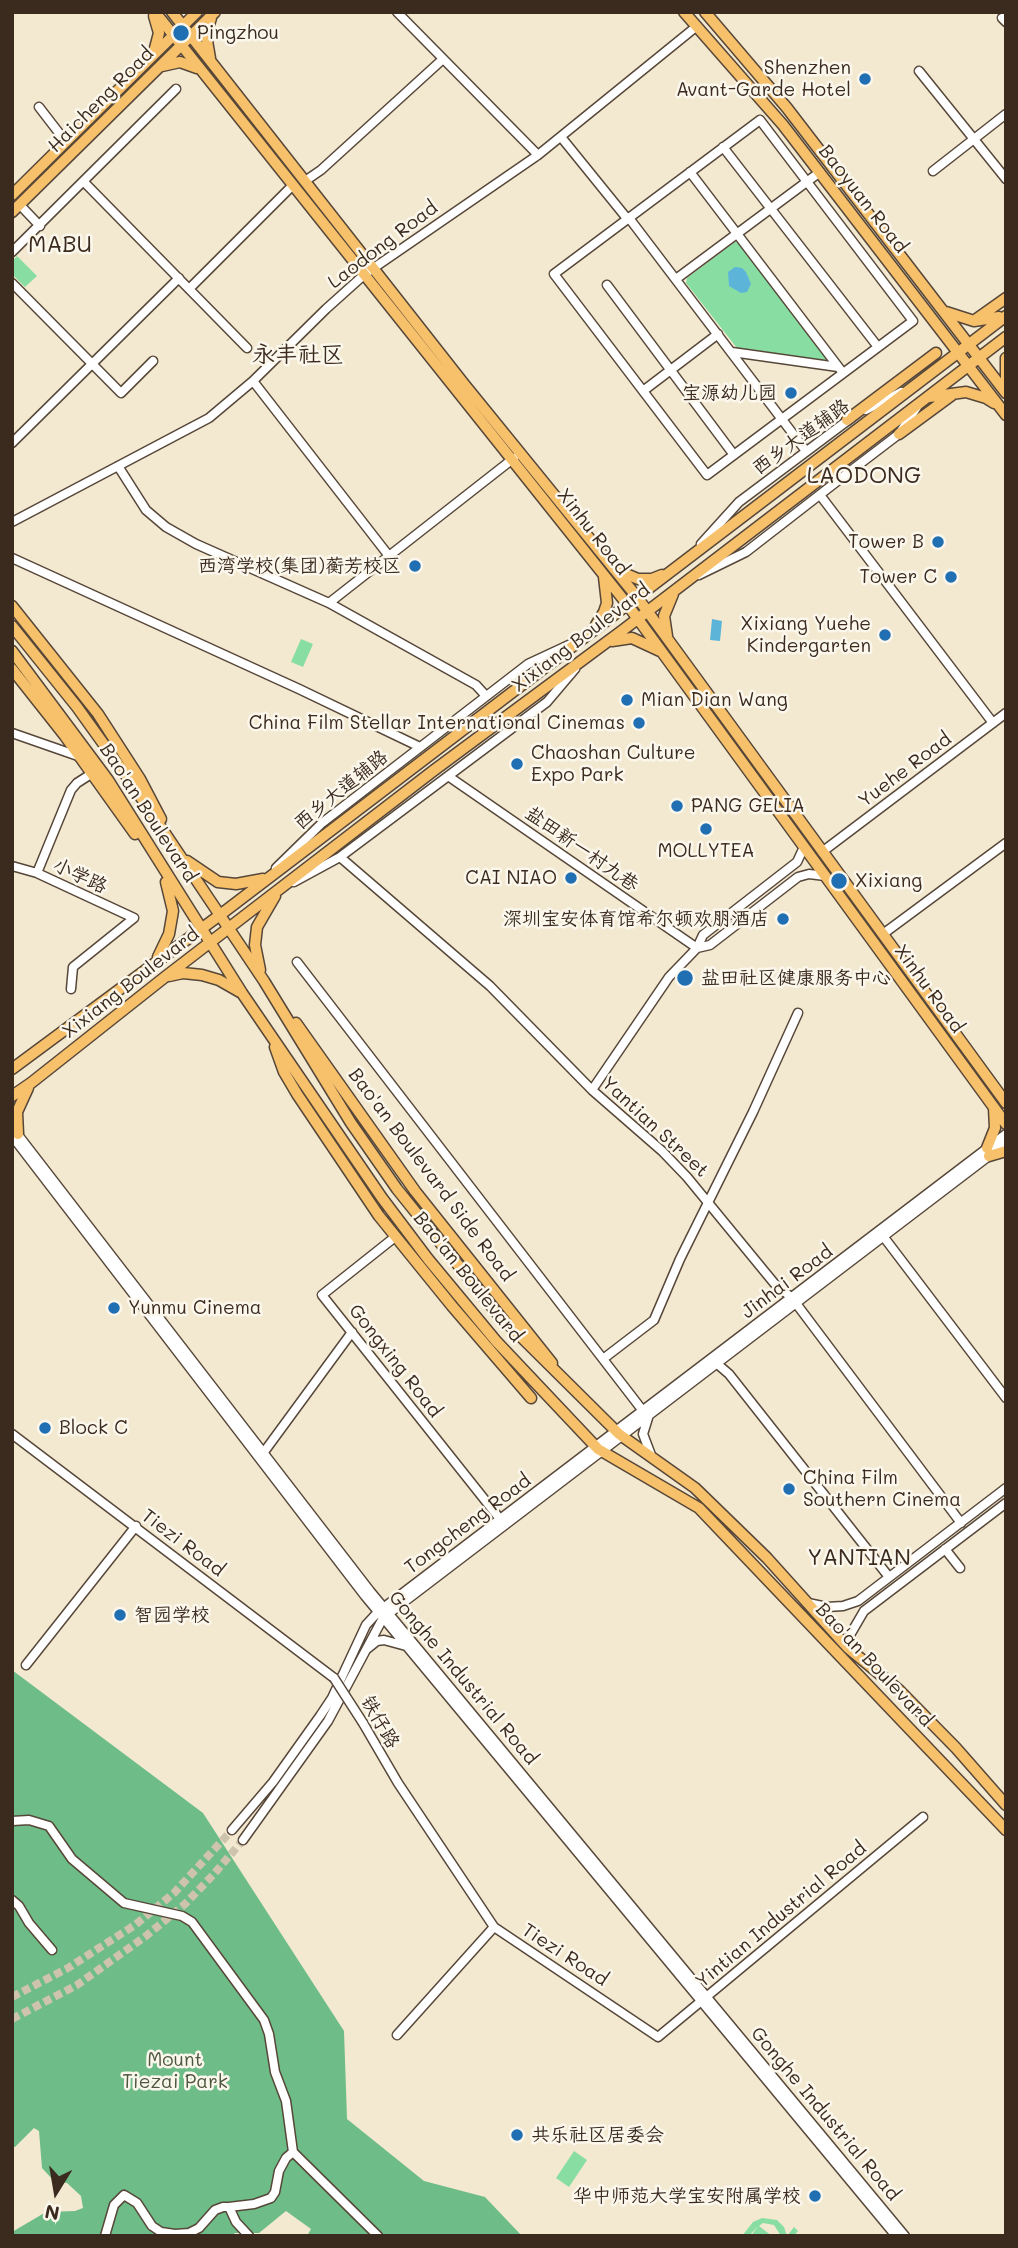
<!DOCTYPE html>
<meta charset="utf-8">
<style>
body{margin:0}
#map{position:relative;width:1018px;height:2248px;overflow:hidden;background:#f3e9d1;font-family:Mali,sans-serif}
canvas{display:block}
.frame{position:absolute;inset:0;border:14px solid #3b2a1e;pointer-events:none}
.north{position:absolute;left:21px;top:2157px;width:70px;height:70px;-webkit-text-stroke:5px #fbf7ec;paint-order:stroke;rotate:191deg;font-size:19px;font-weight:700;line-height:28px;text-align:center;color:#3b2a1e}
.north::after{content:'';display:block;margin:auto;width:24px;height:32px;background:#3b2a1e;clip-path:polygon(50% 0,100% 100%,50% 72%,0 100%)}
</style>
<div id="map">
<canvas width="1018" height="2248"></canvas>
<div class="frame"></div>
<div class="north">N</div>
</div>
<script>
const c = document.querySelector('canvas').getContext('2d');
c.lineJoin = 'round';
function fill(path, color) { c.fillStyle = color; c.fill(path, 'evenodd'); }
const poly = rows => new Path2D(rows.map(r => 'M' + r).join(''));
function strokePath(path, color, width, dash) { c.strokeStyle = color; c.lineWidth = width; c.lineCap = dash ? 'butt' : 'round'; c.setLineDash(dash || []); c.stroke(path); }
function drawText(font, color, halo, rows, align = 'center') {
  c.font = font + ' Mali,"LXGW WenKai TC",sans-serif'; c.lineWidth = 5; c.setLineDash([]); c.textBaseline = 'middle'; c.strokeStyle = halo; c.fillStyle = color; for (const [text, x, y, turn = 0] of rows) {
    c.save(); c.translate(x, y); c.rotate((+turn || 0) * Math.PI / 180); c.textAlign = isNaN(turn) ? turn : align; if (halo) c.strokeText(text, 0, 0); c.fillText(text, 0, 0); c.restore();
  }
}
const green = poly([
 [735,242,739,243,826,357,825,361,737,348,686,283,687,278],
 [17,256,37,276,25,287,12,274,12,261],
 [301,639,313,644,303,667,291,662],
 [574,2151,587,2160,569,2187,556,2178],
 [762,2218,777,2220,784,2227,787,2236,794,2227,798,2231,794,2236,781,2236,774,2225,763,2223,759,2226,772,2236,751,2236,758,2226,749,2236,742,2236,753,2222]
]);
const forest = poly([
 [12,1670,203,1813,344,2031,347,2119,424,2181,485,2197,522,2236,307,2236,311,2229,286,2211,259,2233,235,2233,231,2236,12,2236,12,2232,46,2212,75,2211,83,2208,81,2196,67,2183,54,2181,42,2168,39,2131,34,2128,15,2147,12,2147]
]);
const water = poly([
 [735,267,742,268,746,272,751,284,747,292,741,293,729,286,728,272],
 [712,619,722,621,720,641,710,640]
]);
const minorTunnel = poly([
 [12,1997,68,1968,135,1925,174,1893,232,1830],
 [12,2019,77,1985,146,1936,185,1904,214,1874,243,1840]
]);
const minor = poly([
 [397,12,538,155],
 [1006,16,1002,18,1006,22],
 [919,71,1006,179],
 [39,107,66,142],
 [760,120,913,321,707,475,554,274,760,120],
 [561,137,625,216,629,218,806,451],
 [723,147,878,347],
 [933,171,1006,114],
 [690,172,843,373],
 [305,181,321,170,443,59],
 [84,182,247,348],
 [20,205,40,226],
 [12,252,176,89],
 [676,279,820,172],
 [12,283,121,393,153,361],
 [607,285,734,455],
 [189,289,293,185],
 [732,352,838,367],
 [253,381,389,556],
 [643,391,718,334],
 [866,410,901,392],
 [12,443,179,278],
 [118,466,146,510,166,527,196,544,329,603,476,685,486,696],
 [820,495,993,723],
 [12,522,209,418,253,381,326,309,365,274,538,155,697,26],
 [701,544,739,502,851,418],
 [12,558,299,689,420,747],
 [699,575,746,552,840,479,899,434,917,407],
 [329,603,514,458],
 [12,733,78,756],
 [448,776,697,948],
 [822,852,1006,713],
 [340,857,490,986,592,1090,662,1151,687,1177,774,1283,792,1298,961,1523],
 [12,866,37,873,134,918,73,967,71,989],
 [276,868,322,823,528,664,571,644],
 [37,873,71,790,77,783,91,774],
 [294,882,340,857,547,702,575,669],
 [883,934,1006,843],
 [697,948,710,945,798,877,809,874,825,876],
 [297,962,643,1411],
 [592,1090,669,977,697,948,703,935,797,862,804,847],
 [12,1127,370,1591,905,2236],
 [12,1136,365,1596,896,2236],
 [883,1236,1006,1398],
 [395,1237,322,1295,500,1519],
 [603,1359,654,1320,680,1259,753,1112,798,1013],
 [715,1362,729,1374,889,1577],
 [648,1418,643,1434,651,1455],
 [12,1434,334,1678],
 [264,1452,352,1332],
 [945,1549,960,1568],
 [808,1603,827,1607,843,1606,858,1601,1006,1488],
 [848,1648,850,1635,864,1611,1006,1503],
 [367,1649,377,1641,384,1640,406,1646],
 [26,1665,136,1526],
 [363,1723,398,1783,494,1927,658,2037,923,1817],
 [12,1821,29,1820,49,1826,72,1859,124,1903,182,1916,192,1922,264,2020,269,2034,275,2072,286,2101,293,2152,286,2158,279,2171,275,2192,271,2198,254,2204,229,2207],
 [232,1830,273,1782,320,1716,332,1698,366,1625,378,1612,1006,1134],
 [243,1840,328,1721,383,1618,1006,1143],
 [12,1900,19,1906,29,1923,52,1950],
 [397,2035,494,1927],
 [293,2152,378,2236],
 [105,2236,114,2205,124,2195,137,2203,152,2226,161,2232,175,2234,189,2233,199,2228,215,2210,223,2207,229,2207,236,2222,249,2236]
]);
const major = poly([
 [155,12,627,604,1006,1124],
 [172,12,464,384,637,597,1006,1103],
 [684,12,783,125,1006,415],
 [705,12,787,108,1006,393],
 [154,52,159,33,154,16],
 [210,58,206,35,211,18],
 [162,66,180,62,197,68],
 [12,195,197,12],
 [12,212,215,12],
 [946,312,974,321,999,317],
 [975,320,1006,298],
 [1006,358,1006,380],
 [929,397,966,392,986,398,994,403],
 [847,420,936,353],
 [899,434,952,395],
 [619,571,638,579,652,579,662,575],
 [12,606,98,714,140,779,161,819],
 [596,625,604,612,607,603,604,577],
 [12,626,77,707,128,778,264,981,351,1123,397,1189,496,1312,619,1434,695,1488,767,1558,848,1648,899,1690,956,1748,1006,1805],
 [667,636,664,616,673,594],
 [612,641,632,638,660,651],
 [12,651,108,780,242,993,382,1198,428,1259,496,1341,598,1449,699,1508,1006,1830],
 [12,669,65,736,135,834],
 [187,861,218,882,236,884,263,879],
 [158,957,169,934,173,911,166,882],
 [260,970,255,945,257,927,275,896],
 [169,976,183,973,202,975,219,980,240,992],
 [296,1023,415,1191,552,1363],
 [275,1047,284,1072,297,1094,379,1216,452,1306,531,1398],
 [12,1069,220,915,1006,316],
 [12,1096,31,1083,165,977,433,771,623,630,1006,337],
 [18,1134,17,1112,28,1088],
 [987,1148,995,1128,994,1108],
 [989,1156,1006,1151]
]);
const minorBridge = poly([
 [334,1678,363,1723]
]);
const markers = [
 [181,33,9,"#1f6fb2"],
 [865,79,7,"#1f6fb2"],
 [791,393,7,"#1f6fb2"],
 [938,542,7,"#1f6fb2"],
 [415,566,7,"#1f6fb2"],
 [951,577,7,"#1f6fb2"],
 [885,635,7,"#1f6fb2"],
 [627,700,7,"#1f6fb2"],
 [639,723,7,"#1f6fb2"],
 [517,764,7,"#1f6fb2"],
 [677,806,7,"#1f6fb2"],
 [706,829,7,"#1f6fb2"],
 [571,878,7,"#1f6fb2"],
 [839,881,9,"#1f6fb2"],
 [783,919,7,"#1f6fb2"],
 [685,978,9,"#1f6fb2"],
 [114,1308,7,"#1f6fb2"],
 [45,1428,7,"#1f6fb2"],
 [789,1489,7,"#1f6fb2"],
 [120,1615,7,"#1f6fb2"],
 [517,2135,7,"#1f6fb2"],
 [815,2196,7,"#1f6fb2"]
];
const poiNames = [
 ["Pingzhou",197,33],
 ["Shenzhen",851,68,"right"],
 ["Avant-Garde Hotel",851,90,"right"],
 ["宝源幼儿园",777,393,"right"],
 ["Tower B",924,542,"right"],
 ["西湾学校(集团)蘅芳校区",401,566,"right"],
 ["Tower C",937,577,"right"],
 ["Xixiang Yuehe",871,624,"right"],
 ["Kindergarten",871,646,"right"],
 ["Mian Dian Wang",641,700],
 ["China Film Stellar International Cinemas",625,723,"right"],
 ["Chaoshan Culture",531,753],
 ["Expo Park",531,775],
 ["PANG GELIA",691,806],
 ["MOLLYTEA",706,851,"center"],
 ["CAI NIAO",557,878,"right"],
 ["Xixiang",855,881],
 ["深圳宝安体育馆希尔顿欢朋酒店",769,919,"right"],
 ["盐田社区健康服务中心",701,978],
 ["Yunmu Cinema",128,1308],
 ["Block C",59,1428],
 ["China Film",803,1478],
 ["Southern Cinema",803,1500],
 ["智园学校",134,1615],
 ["共乐社区居委会",531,2135],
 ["华中师范大学宝安附属学校",801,2196,"right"]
];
const streetNames = [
 ["Haicheng Road",101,100,-45],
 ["Baoyuan Road",863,199,52],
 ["Laodong Road",383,245,-37],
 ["西乡大道辅路",801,437,-36],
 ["Xinhu Road",593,532,52],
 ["Xixiang Boulevard",581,638,-37],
 ["Yuehe Road",905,770,-37],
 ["西乡大道辅路",341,790,-39],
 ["Bao'an Boulevard",148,813,57],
 ["盐田新一村九巷",582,849,35],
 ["小学路",80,876,25],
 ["Xixiang Boulevard",131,983,-38],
 ["Xinhu Road",929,989,54],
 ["Yantian Street",655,1127,43],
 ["Bao'an Boulevard Side Road",431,1175,53],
 ["Bao'an Boulevard",468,1277,51],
 ["Jinhai Road",787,1282,-37],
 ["Gongxing Road",395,1361,52],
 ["Tongcheng Road",468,1524,-37],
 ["Tiezi Road",183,1543,37],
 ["Bao'an Boulevard",874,1665,47],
 ["Gonghe Industrial Road",463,1678,50],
 ["铁仔路",380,1722,60],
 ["Yintian Industrial Road",781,1915,-40],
 ["Tiezi Road",565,1955,33],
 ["Gonghe Industrial Road",825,2114,50]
];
const parkNames = [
 ["Mount",175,2060],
 ["Tiezai Park",175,2082]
];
const quarterNames = [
 ["MABU",60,245],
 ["永丰社区",298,355],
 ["LAODONG",864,476],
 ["YANTIAN",859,1558]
];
fill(green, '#88dea2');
fill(forest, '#6ebd88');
fill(water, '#5cb5d9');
strokePath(minorTunnel, '#cec3ad', 8, [8, 4]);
strokePath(minor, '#574739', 11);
strokePath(major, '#574739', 13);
strokePath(minor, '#fff', 8);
strokePath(major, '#f7c06b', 10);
strokePath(minorBridge, '#574739', 11, []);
strokePath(minorBridge, '#fff', 8);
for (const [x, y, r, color] of markers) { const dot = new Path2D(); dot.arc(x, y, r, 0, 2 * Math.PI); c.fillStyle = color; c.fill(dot); strokePath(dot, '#fbf7ec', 2.5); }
drawText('19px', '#3b2a1e', '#fbf7ec', poiNames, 'left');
drawText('19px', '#3b2a1e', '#fbf7ec', streetNames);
drawText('19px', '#4e573f', '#fbf7ec', parkNames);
drawText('23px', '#3b2a1e', '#fbf7ec', quarterNames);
</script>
